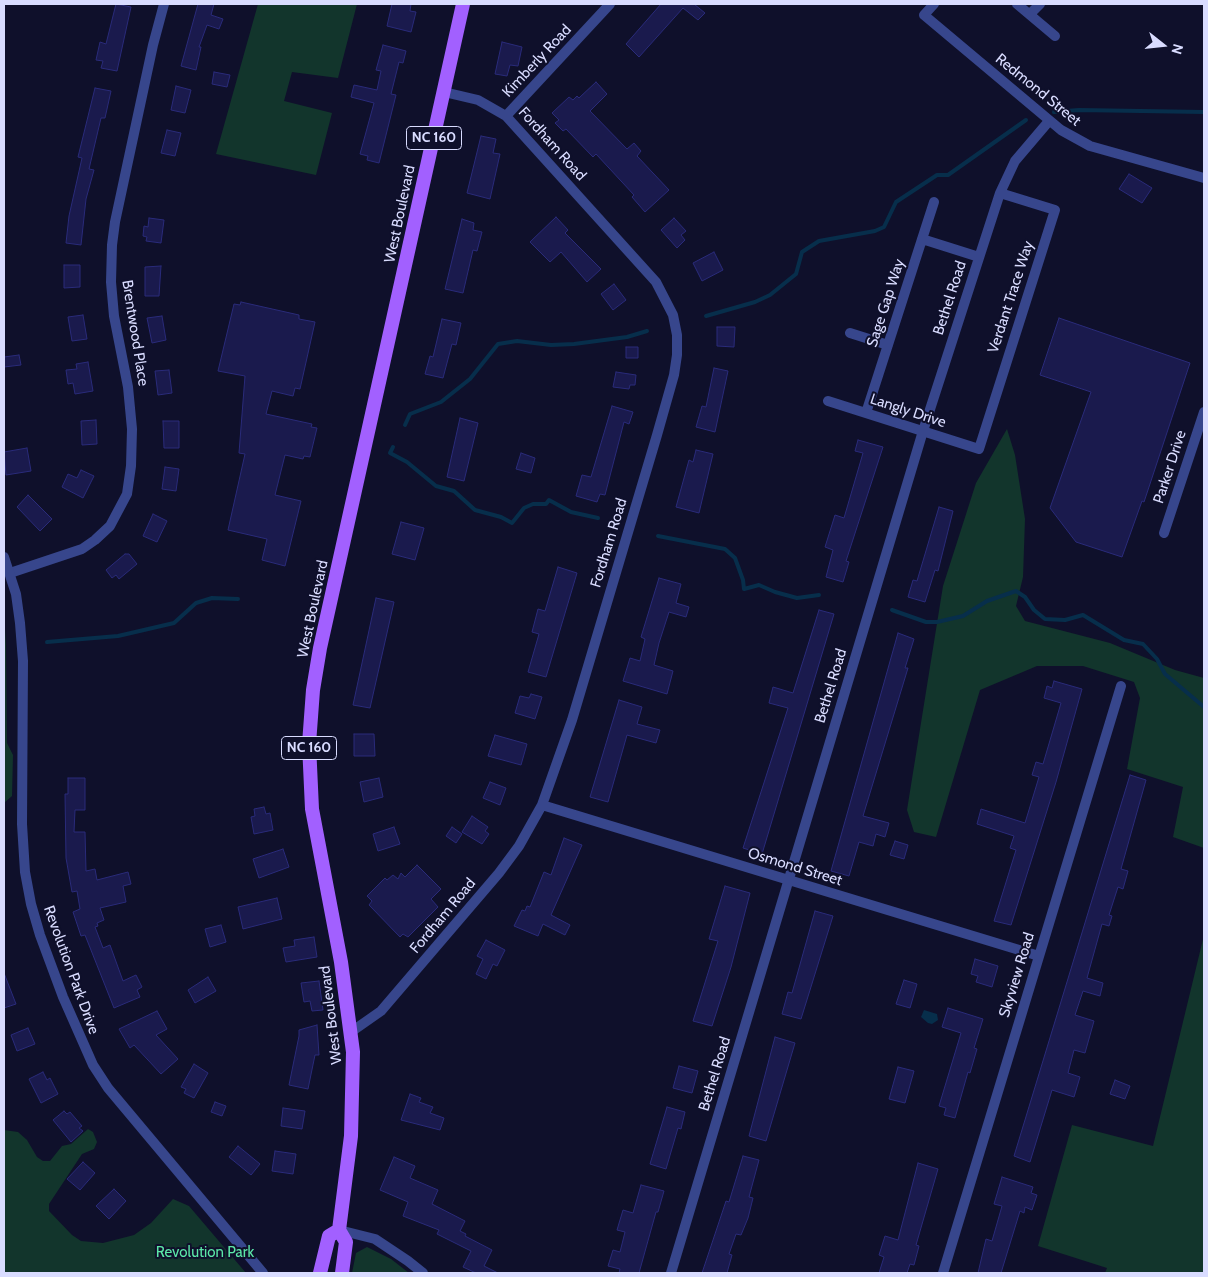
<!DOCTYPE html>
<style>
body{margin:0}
#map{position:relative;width:1208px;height:1277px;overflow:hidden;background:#0f102b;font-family:Cabin,sans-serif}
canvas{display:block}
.frame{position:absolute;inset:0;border:5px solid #d9dcff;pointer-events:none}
.north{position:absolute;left:1138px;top:20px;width:50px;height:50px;-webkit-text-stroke:4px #0f102b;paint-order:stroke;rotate:106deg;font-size:14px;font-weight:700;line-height:20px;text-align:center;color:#d9dcff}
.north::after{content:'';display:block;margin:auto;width:18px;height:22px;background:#d9dcff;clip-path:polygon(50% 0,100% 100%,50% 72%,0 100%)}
</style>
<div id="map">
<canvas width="1208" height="1277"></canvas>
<div class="frame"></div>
<div class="north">N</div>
</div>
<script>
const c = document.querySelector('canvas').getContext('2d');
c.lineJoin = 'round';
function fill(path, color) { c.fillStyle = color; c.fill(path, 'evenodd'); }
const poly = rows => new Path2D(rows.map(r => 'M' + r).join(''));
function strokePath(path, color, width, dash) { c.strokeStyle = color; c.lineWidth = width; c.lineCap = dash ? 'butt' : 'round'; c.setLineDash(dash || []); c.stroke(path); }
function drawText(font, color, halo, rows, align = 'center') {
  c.font = font + ' Cabin,sans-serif'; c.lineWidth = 4; c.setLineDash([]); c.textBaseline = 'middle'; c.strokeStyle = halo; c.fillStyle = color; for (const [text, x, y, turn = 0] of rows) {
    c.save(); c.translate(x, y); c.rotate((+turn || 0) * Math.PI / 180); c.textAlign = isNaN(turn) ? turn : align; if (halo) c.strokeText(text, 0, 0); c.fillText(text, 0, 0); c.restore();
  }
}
const green = poly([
 [258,4,357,4,338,78,292,72,284,101,332,113,316,175,216,154],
 [1007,429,1015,455,1025,519,1023,577,1016,606,1025,621,1110,643,1175,670,1204,678,1204,848,1173,837,1183,787,1127,769,1140,698,1134,682,1083,666,1037,666,980,690,936,837,914,832,907,810,943,586,976,483],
 [4,612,6,645,7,743,13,755,12,796,4,803],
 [1204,935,1204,1273,1105,1273,1107,1268,1038,1246,1072,1125,1153,1146],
 [88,1129,93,1132,97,1142,94,1149,82,1154,49,1204,49,1211,72,1235,81,1241,103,1243,134,1235,151,1223,173,1199,189,1206,246,1273,4,1273,4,1130,18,1132,27,1140,37,1157,43,1161,50,1161,62,1146,71,1144],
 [367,1247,391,1259,409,1273,352,1273,356,1253]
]);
const water = poly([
 [924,1010,937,1014,938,1020,932,1024,928,1023,921,1017]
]);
const stream = poly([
 [1054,112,1079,110,1204,112],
 [706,316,755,302,770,295,796,274,802,252,819,241,875,231,884,227,896,202,937,175,948,175,1026,120],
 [405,425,410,414,441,402,470,379,498,344,517,341,551,345,574,344,627,337,647,331],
 [393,447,390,453,407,462,436,486,454,491,475,510,501,517,512,523,524,508,533,504,546,504,549,500,571,512,598,518],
 [658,536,725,549,735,558,743,580,744,589,759,585,775,592,797,598,819,595],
 [892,610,926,622,937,622,963,616,987,601,1016,591,1025,597,1034,610,1045,619,1065,620,1083,615,1124,640,1143,644,1157,659,1165,674,1204,707],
 [47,642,118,636,174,623,196,603,212,598,238,599]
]);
const building = poly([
 [116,4,131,7,117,71,101,68,103,61,96,60,100,42,106,44,116,4],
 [198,4,214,4,211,15,223,19,219,29,207,25,199,47,201,47,196,70,181,66,198,4],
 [392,4,411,4,410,11,416,12,411,32,387,26,392,4],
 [661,4,694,4,705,13,698,20,683,8,639,57,626,44,661,4],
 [502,42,522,47,518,66,510,65,507,76,495,74,502,42],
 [383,45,406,51,403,63,399,62,391,94,396,95,379,163,367,160,368,156,360,154,374,103,351,97,354,85,377,90,381,71,376,70,383,45],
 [214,72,230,75,227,87,212,84,214,72],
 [596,82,607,94,590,111,627,149,634,143,641,151,637,156,669,190,645,212,632,197,634,195,596,154,593,157,566,129,563,131,555,123,559,120,552,113,569,97,573,100,577,96,579,98,596,82],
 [176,86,191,90,185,113,171,110,176,86],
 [95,88,111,91,105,118,101,118,89,169,94,170,86,199,81,245,66,243,69,216,82,158,78,157,95,88],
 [167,130,181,133,175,156,161,153,167,130],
 [481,136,496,139,493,153,500,154,490,199,467,193,481,136],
 [1129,174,1152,188,1142,203,1119,189,1129,174],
 [556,217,568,230,565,233,601,269,587,282,561,252,550,262,530,242,556,217],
 [149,218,164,220,161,243,146,241,147,237,143,236,144,226,148,227,149,218],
 [674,218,686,231,681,235,685,240,677,248,661,230,674,218],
 [462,219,474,223,473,230,482,232,477,251,473,250,463,293,445,289,462,219],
 [714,252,723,270,702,281,693,263,714,252],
 [64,265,80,265,80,287,64,288,64,265],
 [161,266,159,296,145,296,145,267,161,266],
 [614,284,626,300,613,310,601,294,614,284],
 [241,302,299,315,299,319,315,322,300,389,295,388,293,396,272,391,266,414,312,424,311,427,317,428,310,457,304,456,303,459,285,455,275,495,301,501,285,566,262,560,267,539,228,530,245,454,239,453,245,376,218,371,234,304,240,305,241,302],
 [83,315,87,339,72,341,68,317,83,315],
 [162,316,166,340,152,343,147,318,162,316],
 [1059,318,1190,363,1144,502,1142,501,1122,557,1076,542,1050,508,1091,392,1040,375,1059,318],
 [442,319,461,323,456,345,452,344,443,378,425,374,430,356,433,357,442,319],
 [717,327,735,327,734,347,717,346,717,327],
 [626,347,638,347,638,358,626,358,626,347],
 [19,355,21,365,4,367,4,357,19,355],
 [88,362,93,391,75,394,73,383,68,384,66,370,77,369,76,364,88,362],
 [714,368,728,371,715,432,696,427,702,406,706,407,714,368],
 [169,370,172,393,158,395,155,371,169,370],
 [616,372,636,375,635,385,630,385,629,389,613,387,616,372],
 [612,406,633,412,629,424,624,422,605,495,600,494,597,502,576,496,582,475,591,477,612,406],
 [460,418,478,423,464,481,447,477,460,418],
 [96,420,97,444,82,445,81,421,96,420],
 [163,421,179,421,179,448,164,448,163,421],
 [858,440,883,447,846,561,849,562,843,582,826,577,833,550,825,547,835,515,844,518,863,453,855,451,858,440],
 [27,448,31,471,6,475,4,452,27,448],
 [696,450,713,454,699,513,676,507,689,460,693,462,696,450],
 [521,453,535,458,531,473,516,469,521,453],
 [165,467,179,469,176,491,162,489,165,467],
 [81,470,94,476,83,498,62,487,68,474,77,478,81,470],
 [28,495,52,519,40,531,17,507,28,495],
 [939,507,953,511,938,571,935,570,925,602,908,597,913,580,917,581,939,507],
 [153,514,167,521,157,542,143,536,153,514],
 [401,522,424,528,415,560,392,554,401,522],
 [125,554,129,554,137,564,119,579,116,575,112,578,106,570,125,554],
 [558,567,577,573,546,677,528,672,539,634,532,632,538,609,545,611,558,567],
 [659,578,681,584,676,603,689,607,686,617,669,612,659,643,654,665,673,671,667,694,623,681,630,658,640,661,645,639,641,637,659,578],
 [376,598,394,602,370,708,353,705,376,598],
 [819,610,834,614,762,854,743,848,788,708,769,703,773,687,793,693,819,610],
 [898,633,914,639,905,668,908,668,863,816,889,823,885,837,876,834,873,846,859,842,849,876,831,871,898,633],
 [1054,681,1082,689,1056,782,1011,925,994,921,1016,850,1010,848,1014,836,977,824,981,809,1025,823,1039,777,1032,775,1036,762,1043,764,1061,703,1044,698,1047,686,1052,688,1054,681],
 [531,694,542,697,535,719,515,713,520,696,529,698,531,694],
 [619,700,642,707,637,724,660,730,656,743,627,735,608,802,590,797,619,700],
 [354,734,374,734,375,756,354,756,354,734],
 [495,735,527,744,521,765,488,756,495,735],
 [1130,775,1146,780,1121,869,1128,871,1123,889,1118,887,1109,915,1112,916,1109,926,1102,924,1087,978,1103,983,1100,996,1083,991,1075,1015,1094,1021,1085,1053,1074,1050,1068,1073,1080,1077,1074,1097,1052,1090,1030,1162,1014,1156,1130,775],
 [68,778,85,778,85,810,75,810,74,832,85,832,86,871,95,869,97,880,128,872,131,884,123,886,126,902,100,908,104,920,97,923,98,926,95,927,103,948,110,945,123,981,136,975,142,987,137,990,140,997,114,1008,85,935,81,936,73,912,80,909,77,891,72,892,66,858,65,794,68,794,68,778],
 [379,778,383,797,364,802,360,782,379,778],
 [490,782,506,788,500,805,483,798,490,782],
 [264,807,266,814,270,813,273,830,254,834,251,817,255,816,254,809,264,807],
 [472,816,488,827,485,831,489,834,482,844,462,832,472,816],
 [394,827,400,844,378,851,373,834,394,827],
 [452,827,462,834,456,843,446,836,452,827],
 [564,838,582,845,551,915,570,925,565,935,543,924,538,936,514,926,522,910,525,911,527,906,530,907,544,872,551,875,564,838],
 [895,841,908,845,904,859,890,855,895,841],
 [283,849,289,867,259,878,253,859,283,849],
 [417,865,441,889,431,899,438,907,408,937,403,934,400,937,369,905,372,901,367,896,385,878,387,880,393,875,398,879,401,873,405,877,417,865],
 [725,886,750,893,731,967,712,1026,693,1021,718,941,709,939,725,886],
 [277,898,282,919,243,929,238,907,277,898],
 [815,911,833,916,801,1019,782,1014,788,992,792,993,815,911],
 [221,925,226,942,210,947,205,929,221,925],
 [314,937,317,957,286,962,283,948,295,946,294,940,314,937],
 [486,940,505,950,497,966,493,964,486,979,476,974,483,959,477,956,486,940],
 [975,959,998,966,992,987,976,982,978,976,971,974,975,959],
 [4,973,16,1004,4,1008,4,973],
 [208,977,216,991,195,1003,188,990,208,977],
 [904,980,917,984,910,1008,896,1004,904,980],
 [319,981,323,1010,312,1011,310,1001,304,1002,301,983,319,981],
 [948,1008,983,1019,974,1048,977,1049,970,1073,968,1072,955,1118,944,1115,946,1108,939,1106,961,1033,942,1027,948,1008],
 [157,1011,167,1029,156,1035,178,1059,161,1074,134,1045,130,1048,119,1029,157,1011],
 [317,1025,319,1055,315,1055,308,1089,289,1085,299,1036,299,1030,317,1025],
 [28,1028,35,1044,17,1051,11,1035,28,1028],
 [775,1037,795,1043,766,1141,749,1136,775,1037],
 [194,1064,208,1073,194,1098,184,1093,186,1089,181,1087,194,1064],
 [679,1066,698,1071,692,1093,673,1088,679,1066],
 [898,1067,914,1071,905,1103,889,1099,898,1067],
 [43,1072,47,1080,50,1078,58,1094,41,1103,29,1079,43,1072],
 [1115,1080,1130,1086,1125,1099,1110,1094,1115,1080],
 [410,1094,421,1098,419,1102,433,1107,430,1113,444,1118,440,1130,401,1120,410,1094],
 [215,1102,226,1106,222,1116,211,1112,215,1102],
 [667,1107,685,1112,681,1129,678,1128,666,1169,650,1164,667,1107],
 [283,1108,305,1111,302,1129,281,1126,283,1108],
 [64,1111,67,1114,70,1112,82,1126,79,1128,83,1131,71,1142,53,1120,64,1111],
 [238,1146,260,1164,251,1175,229,1157,238,1146],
 [275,1151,296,1154,293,1174,272,1171,275,1151],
 [743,1156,759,1160,749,1197,753,1198,748,1218,741,1235,736,1234,729,1254,732,1255,727,1273,702,1273,726,1201,729,1202,743,1156],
 [394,1157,415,1166,410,1178,438,1190,432,1204,465,1221,460,1231,466,1234,465,1236,492,1250,484,1266,498,1273,476,1273,463,1267,471,1251,437,1234,439,1230,403,1216,408,1202,380,1190,394,1157],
 [83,1162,95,1173,80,1190,67,1179,83,1162],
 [918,1163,938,1169,916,1245,919,1246,914,1265,910,1264,907,1273,879,1273,884,1257,879,1255,885,1236,898,1240,918,1163],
 [1002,1177,1033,1187,1031,1193,1037,1195,1032,1210,1025,1207,1024,1213,1020,1211,1001,1273,978,1273,986,1239,992,1241,1002,1206,994,1204,1002,1177],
 [641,1185,664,1191,658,1212,656,1212,639,1273,619,1273,620,1269,608,1266,613,1250,620,1252,625,1232,617,1230,623,1210,633,1213,641,1185],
 [114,1189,126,1201,109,1219,96,1206,114,1189]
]);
const minor = poly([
 [934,4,924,15,1061,130,1090,146,1204,178],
 [1017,4,1055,36],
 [1030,14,1040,4],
 [506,116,610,4],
 [922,239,979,257],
 [850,333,888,345],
 [828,401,979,449,1055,210,1000,193],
 [866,413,934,202],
 [1164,533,1204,412],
 [10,573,82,549,95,540,110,526,127,494,131,466,132,429,128,387,114,316,111,282,112,245,115,222,153,45,164,4],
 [542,805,1039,956],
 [351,1032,381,1011,499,873,519,846,542,805,572,720,657,435,674,375,677,355,677,335,673,315,656,282,506,116,478,100,444,92],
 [339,1230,375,1239,408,1261,423,1273],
 [671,1273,923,431,1000,193,1015,161,1049,121],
 [943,1273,1121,686]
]);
const tertiary = poly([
 [4,557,16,594,20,623,23,661,22,824,25,872,31,904,40,935,63,997,93,1065,108,1088,263,1273]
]);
const primary = poly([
 [320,1273,329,1236,339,1230],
 [342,1273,346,1242,339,1230,351,1136,353,1052,341,962,312,809,309,744,313,690,320,648,463,4]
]);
const shields = [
 [434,138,55],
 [309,748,55]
];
const shieldNames = [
 ["NC 160",434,138],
 ["NC 160",309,748]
];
const streetNames = [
 ["Kimberly Road",537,61,-47],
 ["Redmond Street",1038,90,39],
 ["Fordham Road",552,144,48],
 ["West Boulevard",400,214,-78],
 ["Verdant Trace Way",1011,297,-72],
 ["Bethel Road",950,298,-72],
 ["Sage Gap Way",886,303,-72],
 ["Brentwood Place",135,333,81],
 ["Langly Drive",908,411,18],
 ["Parker Drive",1170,467,-72],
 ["Fordham Road",609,543,-73],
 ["West Boulevard",313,609,-78],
 ["Bethel Road",831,686,-73],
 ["Osmond Street",795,867,17],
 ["Fordham Road",443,916,-50],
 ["Revolution Park Drive",71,970,70],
 ["Skyview Road",1017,975,-73],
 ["West Boulevard",331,1015,-97],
 ["Bethel Road",715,1074,-73]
];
const parkNames = [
 ["Revolution Park",205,1253]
];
fill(green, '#12352c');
fill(water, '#072e4b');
strokePath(stream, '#072e4b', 4);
fill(building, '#1a1a4d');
strokePath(building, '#2a2b7a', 1);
strokePath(minor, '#37468c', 10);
strokePath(tertiary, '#37468c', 10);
strokePath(primary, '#a260ff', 14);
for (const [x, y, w] of shields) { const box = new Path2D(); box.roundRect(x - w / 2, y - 11.5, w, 23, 4); c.fillStyle = '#0f102b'; c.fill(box); strokePath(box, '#d9dcff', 1); }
drawText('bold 14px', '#d9dcff', null, shieldNames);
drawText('15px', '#d9dcff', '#0f102b', streetNames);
drawText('15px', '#5ce7a8', '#0f102b', parkNames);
</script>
